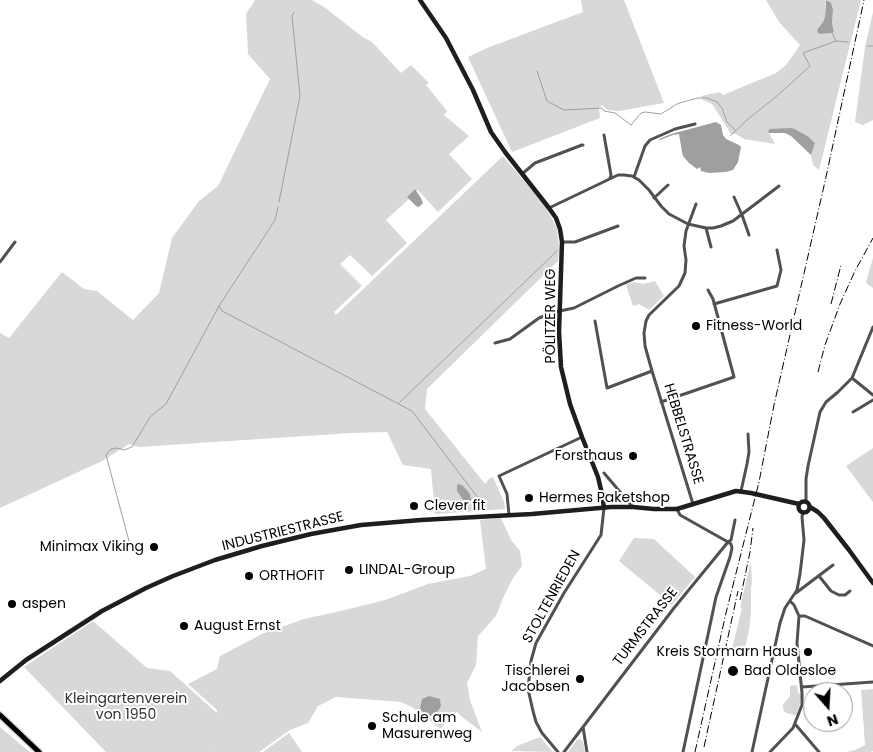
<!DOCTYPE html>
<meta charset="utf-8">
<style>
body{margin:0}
#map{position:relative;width:873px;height:752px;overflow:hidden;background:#fff;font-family:Poppins,sans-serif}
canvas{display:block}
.north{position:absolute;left:803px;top:682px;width:50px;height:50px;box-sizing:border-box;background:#fff;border:1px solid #999;border-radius:50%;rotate:161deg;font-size:14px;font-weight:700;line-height:20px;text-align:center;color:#000}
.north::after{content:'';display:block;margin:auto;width:18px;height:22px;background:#000;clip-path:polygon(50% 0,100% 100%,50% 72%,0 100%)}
</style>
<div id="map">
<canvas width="873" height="752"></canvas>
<div class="north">N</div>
</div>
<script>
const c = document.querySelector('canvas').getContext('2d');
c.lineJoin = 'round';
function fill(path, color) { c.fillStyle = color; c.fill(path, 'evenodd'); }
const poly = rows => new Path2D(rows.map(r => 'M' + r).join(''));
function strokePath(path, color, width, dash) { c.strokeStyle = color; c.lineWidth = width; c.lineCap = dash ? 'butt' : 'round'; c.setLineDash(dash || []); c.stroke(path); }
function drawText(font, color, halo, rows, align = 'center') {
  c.font = font + ' Poppins,sans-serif'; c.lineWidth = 4; c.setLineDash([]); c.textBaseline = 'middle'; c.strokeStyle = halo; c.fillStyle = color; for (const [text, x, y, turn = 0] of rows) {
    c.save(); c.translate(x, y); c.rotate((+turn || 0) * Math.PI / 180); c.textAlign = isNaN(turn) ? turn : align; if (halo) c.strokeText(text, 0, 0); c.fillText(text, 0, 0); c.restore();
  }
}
const green = poly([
 [255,0,312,0,324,7,364,38,371,41,401,73,411,65,429,83,426,85,447,111,444,115,469,136,449,154,472,179,438,212,418,190,416,191,415,189,408,196,409,199,386,220,407,243,372,276,350,255,340,264,362,286,334,312,336,315,503,156,547,208,557,229,559,248,558,261,427,389,425,409,485,484,489,479,493,477,504,502,505,509,435,514,431,469,403,465,387,432,351,433,139,447,129,444,102,461,0,508,0,333,9,338,62,272,84,289,97,291,133,320,159,293,172,238,199,201,218,186,270,79,248,54,246,14],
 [581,0,624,0,664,103,619,111,608,110,602,105,599,108,600,118,512,152,468,57,487,48,583,12],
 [766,0,861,0,819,170,813,165,811,155,815,143,809,137,795,129,770,129,768,131,775,144,744,139,736,134,731,134,712,104,703,100,701,96,720,92,723,95,776,73,786,65,800,45,779,22],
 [825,2,833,10,832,23,834,30,832,33,821,34,817,31,823,22,825,17],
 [873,12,873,120,863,125,855,122,865,47],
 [873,258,873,288,868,285,866,282],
 [655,281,664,296,649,310,639,304,633,306,626,285,633,282,643,284],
 [873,448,873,502,846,466],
 [501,518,511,540,520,551,522,566,513,578,503,598,496,616,478,636,476,665,467,683,470,700,482,732,461,716,457,712,450,716,441,729,412,707,401,702,336,697,318,706,308,723,290,730,259,752,213,752,213,751,212,752,106,752,24,667,93,621,147,668,170,671,217,713,217,710,188,684,217,669,220,656,262,634,304,619,345,610,385,600,428,584,470,576,486,569,480,520],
 [634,538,654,539,695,577,672,605,619,561],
 [751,563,752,585,751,586,751,613,749,630,744,652,732,649,742,608,740,607,750,565],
 [797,685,798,693,801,694,800,705,796,715,794,715,786,713,784,711,783,708,783,704,788,699,790,696,790,686],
 [873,689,873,751,871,752,846,752,855,750,865,745,861,690],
 [0,727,21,745,30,752,0,752],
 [289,733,302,752,263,752],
 [540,737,553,752,511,751,517,746],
 [578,739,581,740,583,742,585,752,568,752,577,740]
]);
const water = poly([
 [826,1,828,1,831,3,833,10,832,23,834,32,832,33,821,34,818,33,817,30,823,22,825,17],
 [716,122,721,125,723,135,726,139,739,145,741,147,738,162,733,170,726,172,709,173,701,171,700,167,697,169,689,163,683,156,682,152,679,134,673,135,660,140,659,139,671,134],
 [791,128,795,129,809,137,815,143,811,155,791,136,785,133,769,133,768,131,770,129],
 [415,189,421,198,423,203,419,207,416,206,407,197],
 [459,484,463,486,470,494,471,500,467,502,464,501,457,491,457,485],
 [429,696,440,699,441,706,438,711,430,716,423,713,420,708,422,699]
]);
const stream = poly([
 [832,33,836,41],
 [868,46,873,46],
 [537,71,547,101,564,110,602,108,604,111,615,113,631,125,641,113,645,112,661,114,677,104,683,102,698,98,707,98,717,102,722,108,727,122,736,131],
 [730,136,747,120,778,95,810,66,803,53,836,41,848,42],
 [279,202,300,96,292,16,294,12],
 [278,207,275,220,219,306,222,311,412,411,485,507],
 [399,403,557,251],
 [130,545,106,455,111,449,117,448,124,450,132,447,150,417,166,404,219,306]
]);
const street = poly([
 [604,135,611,175,610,178],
 [522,174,535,163,582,145,583,145],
 [634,177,645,146,650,140,675,129,695,124],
 [734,197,742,215,749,235],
 [654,198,668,185],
 [549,208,618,175,624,175,632,176,639,180,649,190,661,206,669,214,688,224,706,228,713,228,721,226,733,221,779,186],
 [706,228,711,247],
 [562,242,575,242,618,226],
 [0,262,15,242],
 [714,304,777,286,781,270,777,250],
 [595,321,607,388,652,371],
 [495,343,510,339,539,318,555,312,574,308,618,286,636,278,645,278],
 [852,378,873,395],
 [661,402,734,377,713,299,708,290],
 [853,412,873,400],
 [604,473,632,506],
 [741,491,747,464,749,452,748,434],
 [806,501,806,479,808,466,820,412,826,402,838,392,852,378,873,327],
 [693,504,652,371,645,346,644,333,646,321,649,315,679,286,685,273,686,260,684,246,686,231,696,204],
 [677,509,680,515,728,542,731,544,732,548,730,557,716,597,683,752],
 [509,515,507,494,499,476,582,437],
 [819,576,831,591,839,595,845,595,850,591],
 [796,593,833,565],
 [799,616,805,616,873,646],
 [802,687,873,682],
 [795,724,819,752],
 [558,752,542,733,536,722,533,711,528,689,531,661,536,643,564,593,601,535,604,508],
 [564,752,583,727],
 [587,752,583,727,674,608,728,542,731,540,735,520],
 [752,752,780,623,785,608,797,590,800,574,804,540,802,517,803,512],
 [770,752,793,728,802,705,802,693,797,643,799,616,794,605,790,601]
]);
const secondary = poly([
 [420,0,446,38,473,90,491,132,505,152,549,208,556,218,560,229,562,242,559,332,561,367,570,404,582,437,598,477,602,494,604,508],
 '798.5 507a5.5 5.5 0 1 1 11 0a5.5 5.5 0 1 1-11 0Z',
 [810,507,818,512,824,518,849,550,873,583],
 [0,681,26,660,102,611,146,588,173,576,215,560,262,546,311,534,361,525,421,520,532,514,611,507,633,507,654,509,677,509,736,491,751,493,799,504]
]);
const primary = poly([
 [0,715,39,752]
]);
const rail = poly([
 [831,304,841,265],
 [818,372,825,345,840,304,855,271,873,238],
 [740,600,750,552,753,528],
 [704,747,738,591],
 [695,752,726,613,759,482,774,405,826,177,864,0]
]);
const markers = [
 [696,326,5,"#000"],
 [633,456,5,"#000"],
 [529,498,5,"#000"],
 [414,506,5,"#000"],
 [154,547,5,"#000"],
 [349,570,5,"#000"],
 [249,576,5,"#000"],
 [12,604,5,"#000"],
 [184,626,5,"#000"],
 [808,652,5,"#000"],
 [733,671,6,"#000"],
 [580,679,5,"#000"],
 [372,726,5,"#000"]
];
const streetNames = [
 ["PÖLITZER WEG",551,316,-90],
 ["HEBBELSTRASSE",683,434,73],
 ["INDUSTRIESTRASSE",283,532,-14],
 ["STOLTENRIEDEN",552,597,-61],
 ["TURMSTRASSE",646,627,-52]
];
const poiNames = [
 ["Fitness-World",706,326],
 ["Forsthaus",623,456,"right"],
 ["Hermes Paketshop",539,498],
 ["Clever fit",424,506],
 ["Minimax Viking",144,547,"right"],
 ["LINDAL-Group",359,570],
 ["ORTHOFIT",259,576],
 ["aspen",22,604],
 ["August Ernst",194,626],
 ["Kreis Stormarn Haus",798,652,"right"],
 ["Tischlerei",570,671,"right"],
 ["Jacobsen",570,687,"right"],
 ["Bad Oldesloe",744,671],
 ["Schule am",382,718],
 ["Masurenweg",382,734]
];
const parkNames = [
 ["Kleingartenverein",126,699],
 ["von 1950",126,715]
];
fill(green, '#d8d8d8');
fill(water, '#9f9f9f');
strokePath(stream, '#9f9f9f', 1);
strokePath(primary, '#dbdbdb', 8);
strokePath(street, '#515151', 3);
strokePath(secondary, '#1e1e1e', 4.5);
strokePath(primary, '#000', 5);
strokePath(rail, '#000', 1, [8, 2.5, 1, 2.5]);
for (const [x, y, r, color] of markers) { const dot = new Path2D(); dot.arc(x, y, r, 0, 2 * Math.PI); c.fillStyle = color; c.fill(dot); strokePath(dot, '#fff', 2); }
drawText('14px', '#000', '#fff', streetNames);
drawText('14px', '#000', '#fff', poiNames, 'left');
drawText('14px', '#2f2f2f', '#fff', parkNames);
</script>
